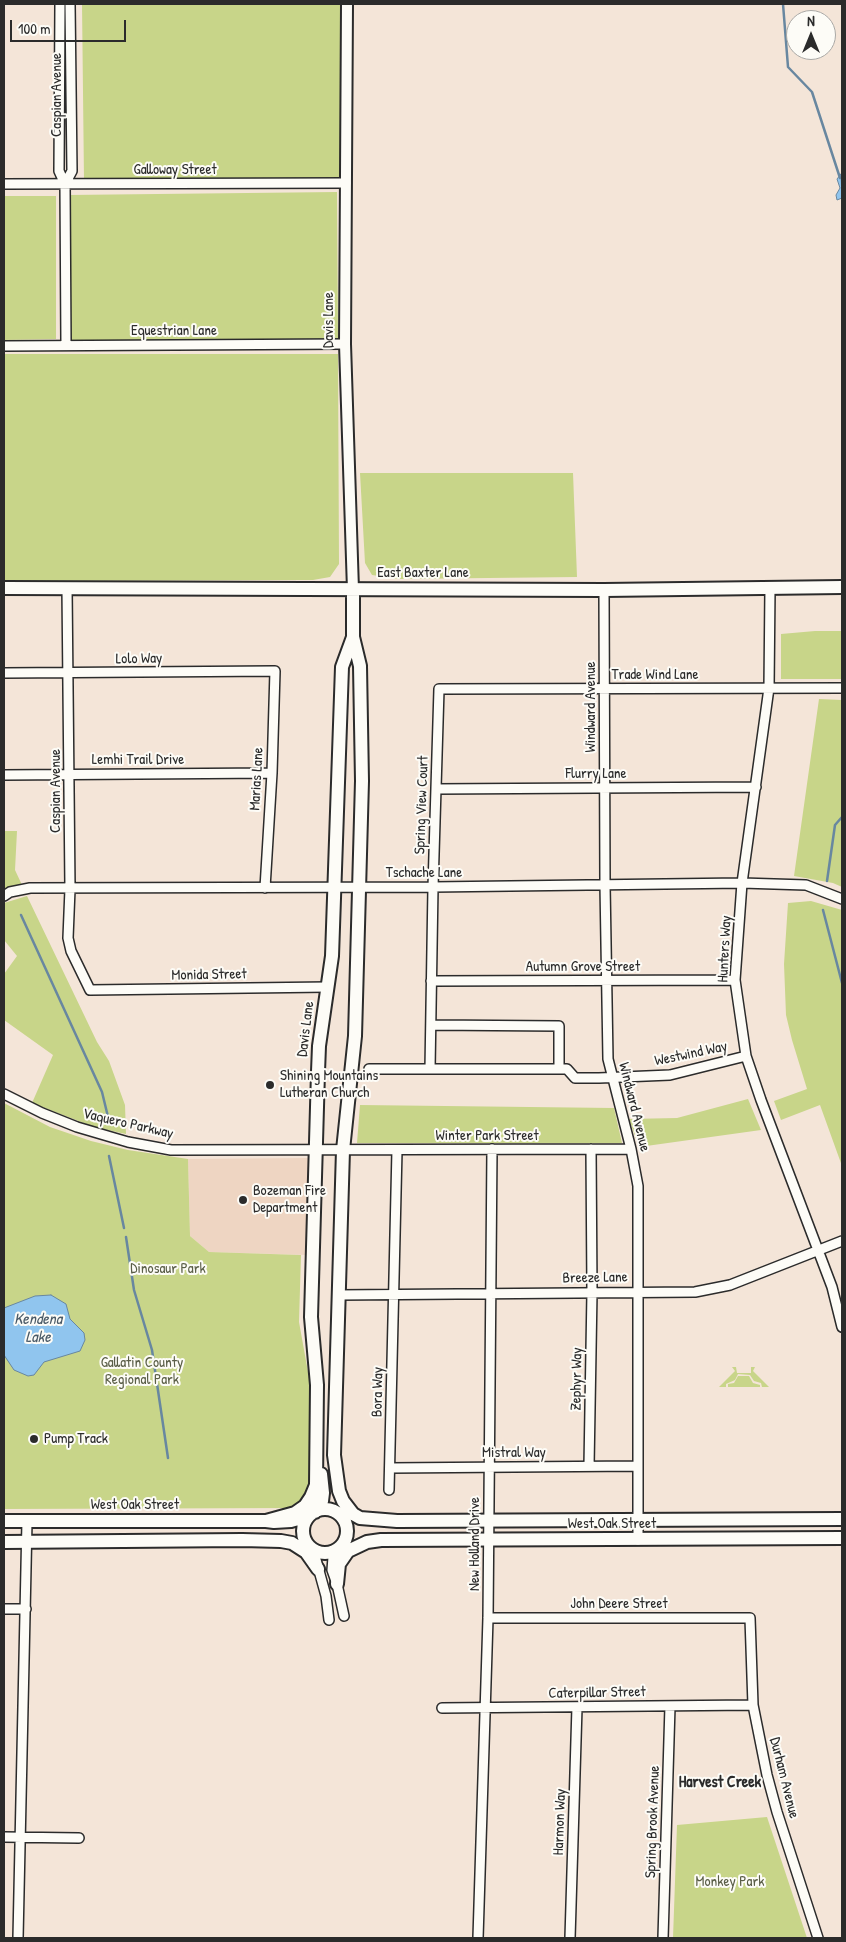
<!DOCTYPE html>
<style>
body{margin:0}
#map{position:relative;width:846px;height:1942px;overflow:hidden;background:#f4e5d8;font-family:"Patrick Hand",sans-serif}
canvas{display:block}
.frame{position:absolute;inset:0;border:5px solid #2b2b2b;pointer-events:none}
.north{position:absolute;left:786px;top:10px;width:50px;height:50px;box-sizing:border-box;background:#fdfcf7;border:1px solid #a9a8a5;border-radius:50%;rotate:0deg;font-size:14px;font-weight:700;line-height:20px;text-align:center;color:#2b2b2b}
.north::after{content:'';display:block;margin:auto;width:18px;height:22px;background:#2b2b2b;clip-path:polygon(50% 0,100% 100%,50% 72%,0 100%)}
.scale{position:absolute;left:10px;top:20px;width:116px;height:22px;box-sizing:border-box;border:2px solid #2b2b2b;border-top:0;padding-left:6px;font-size:15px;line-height:18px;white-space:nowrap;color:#2b2b2b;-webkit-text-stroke:4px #fdfcf7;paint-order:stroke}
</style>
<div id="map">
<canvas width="846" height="1942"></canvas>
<div class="frame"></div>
<div class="north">N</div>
<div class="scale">100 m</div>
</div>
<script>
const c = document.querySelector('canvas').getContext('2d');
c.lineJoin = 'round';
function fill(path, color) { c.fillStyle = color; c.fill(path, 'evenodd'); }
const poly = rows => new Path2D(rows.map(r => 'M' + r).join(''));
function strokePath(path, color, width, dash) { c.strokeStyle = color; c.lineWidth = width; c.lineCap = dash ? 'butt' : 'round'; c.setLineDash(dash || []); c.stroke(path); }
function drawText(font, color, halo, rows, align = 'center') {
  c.font = font + ' "Patrick Hand",sans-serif'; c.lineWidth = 4; c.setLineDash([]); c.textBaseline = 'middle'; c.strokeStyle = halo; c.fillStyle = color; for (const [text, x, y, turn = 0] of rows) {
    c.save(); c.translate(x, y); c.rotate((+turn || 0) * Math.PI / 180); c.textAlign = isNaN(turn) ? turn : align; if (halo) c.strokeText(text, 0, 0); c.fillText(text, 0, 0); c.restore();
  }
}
const built = poly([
 [310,1158,307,1255,209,1252,190,1236,188,1159]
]);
const green = poly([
 [82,4,341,4,342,179,84,180],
 [337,192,338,339,70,342,68,195],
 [4,196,56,196,56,339,4,340],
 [4,354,338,354,339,564,330,577,313,580,4,581],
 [360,473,573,473,577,577,399,579,372,575,365,563],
 [815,631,842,631,842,679,781,679,781,634],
 [819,699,842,700,842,887,833,883,794,876],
 [4,831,17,831,15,870,22,885,4,890],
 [27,896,97,1042,109,1061,125,1105,126,1134,94,1127,32,1103,53,1055,4,1020,4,974,17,956,4,940,4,903],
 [811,901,842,910,842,1166,820,1105,781,1120,774,1101,807,1089,792,1040,786,1015,784,964,788,903],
 [748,1099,761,1130,639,1147,629,1119,677,1118],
 [4,1103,50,1127,91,1141,128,1150,188,1159,190,1236,209,1252,301,1255,299,1322,310,1383,309,1486,296,1508,4,1509],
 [360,1105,614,1108,622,1143,357,1143],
 [732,1367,736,1367,737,1373,751,1373,751,1367,755,1367,753,1371,769,1387,762,1387,761,1383,754,1381,750,1375,738,1374,735,1380,726,1384,726,1387,719,1387,735,1371],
 [738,1376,749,1376,753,1383,760,1385,760,1387,728,1387,728,1384,734,1383],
 [767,1817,807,1938,673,1938,677,1825]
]);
const water = poly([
 [841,174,842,198,837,200,836,195,840,188,837,179,841,174],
 [51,1295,66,1304,70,1319,84,1333,85,1340,80,1351,44,1362,34,1375,28,1376,14,1370,4,1355,4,1308,35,1296,51,1295]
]);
const stream = poly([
 [783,4,788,67,812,92,840,178],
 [827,881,835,825,842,817],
 [823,910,842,983],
 [21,915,102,1092,109,1121],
 [109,1156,124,1228],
 [126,1237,134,1290,152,1350,168,1458]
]);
const minor = poly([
 [60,4,59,171,65,184,66,345],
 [4,184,346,183],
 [65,184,72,171,70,4],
 [4,346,345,344],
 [67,588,70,889,68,938,71,951,90,990,328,987],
 [770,588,769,688,742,883,735,980,746,1056,761,1100,832,1287,842,1327],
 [604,590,605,885,608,1059,631,1149,638,1186,638,1540],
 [4,673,275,671,272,773,265,888],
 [4,775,272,773],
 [436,789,756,787],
 [4,896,10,892,30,888,433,887,742,883,806,885,842,899],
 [431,981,735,980],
 [431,1025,559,1026,559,1069],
 [746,1056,670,1075,599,1078,575,1078,567,1069,430,1069,433,887,439,689,842,688],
 [369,1069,430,1069],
 [4,1094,42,1113,77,1127,128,1142,171,1150,631,1149],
 [339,1295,695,1292,730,1285,842,1241],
 [589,1466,592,1292,591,1149],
 [390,1468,638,1466],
 [389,1490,397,1150],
 [313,1549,326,1596,329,1620],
 [335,1550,333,1557,332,1570,337,1584,344,1616],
 [4,1609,26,1609],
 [488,1618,750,1618,753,1705,767,1775,777,1812,818,1938],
 [442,1708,753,1705],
 [4,1837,79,1838],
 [18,1938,27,1521],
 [478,1938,488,1618,492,1149],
 [570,1938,577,1707],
 [663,1938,670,1706]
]);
const tertiary = poly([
 [347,4,345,344,353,590]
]);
const secondary = poly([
 [4,588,604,590,842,587],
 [353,590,353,637,360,666,362,781,355,1036,343,1150,334,1455,339,1491,343,1501,353,1514,360,1518,397,1521,842,1519],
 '303 1531a22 22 0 1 1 44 0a22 22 0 1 1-44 0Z',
 [315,1512,322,1501,323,1493,321,1474],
 [4,1521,266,1521,274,1522,291,1521,309,1516],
 [266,1521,295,1513,305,1506,311,1497,316,1485,317,1385,311,1317,318,1072,319,1046,332,956,342,667,353,637],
 [4,1542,242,1540,281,1541,292,1543,306,1552,318,1569],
 [337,1584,339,1564,348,1551,367,1542,381,1540,842,1538]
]);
const markers = [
 [270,1085,5,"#2b2b2b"],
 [243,1200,5,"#2b2b2b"],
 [34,1439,5,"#2b2b2b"]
];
const streetNames = [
 ["Caspian Avenue",57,95,-90],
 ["Galloway Street",175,170],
 ["Davis Lane",329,320,-90],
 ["Equestrian Lane",174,331],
 ["East Baxter Lane",423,573],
 ["Lolo Way",139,659,-1],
 ["Trade Wind Lane",655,675],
 ["Windward Avenue",591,707,-90],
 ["Lemhi Trail Drive",138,760],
 ["Flurry Lane",596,774],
 ["Marias Lane",257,779,-87],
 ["Caspian Avenue",56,791,-90],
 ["Spring View Court",422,805,-88],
 ["Tschache Lane",424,873],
 ["Hunters Way",725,949,-87],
 ["Autumn Grove Street",583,967],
 ["Monida Street",209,975,-1],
 ["Davis Lane",306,1029,-83],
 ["Westwind Way",691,1054,-12],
 ["Windward Avenue",634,1107,76],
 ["Vaquero Parkway",128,1124,13],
 ["Winter Park Street",487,1136],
 ["Breeze Lane",595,1278,-1],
 ["Zephyr Way",577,1379,-89],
 ["Bora Way",378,1392,-89],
 ["Mistral Way",514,1453],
 ["West Oak Street",135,1505],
 ["West Oak Street",612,1524],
 ["New Holland Drive",475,1544,-90],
 ["John Deere Street",619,1604],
 ["Caterpillar Street",597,1693,-1],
 ["Durham Avenue",784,1778,76],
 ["Harmon Way",560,1822,-88],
 ["Spring Brook Avenue",653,1822,-88]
];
const poiNames = [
 ["Shining Mountains",280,1076],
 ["Lutheran Church",280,1093],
 ["Bozeman Fire",253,1191],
 ["Department",253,1208],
 ["Pump Track",44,1439]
];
const parkNames = [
 ["Dinosaur Park",168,1269],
 ["Gallatin County",142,1363],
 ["Regional Park",142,1380],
 ["Monkey Park",730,1882]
];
const waterNames = [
 ["Kendena",38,1320],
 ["Lake",38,1338]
];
const neighbourhoodNames = [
 ["Harvest Creek",720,1783]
];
fill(built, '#eed5c2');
fill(green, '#c8d589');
fill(water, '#90c5ee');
strokePath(water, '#6887a0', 1);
strokePath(stream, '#6887a0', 2.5);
strokePath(minor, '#2b2b2b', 12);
strokePath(tertiary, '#2b2b2b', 14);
strokePath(secondary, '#2b2b2b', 16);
strokePath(minor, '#fdfcf7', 9);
strokePath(tertiary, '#fdfcf7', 10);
strokePath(secondary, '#fdfcf7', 12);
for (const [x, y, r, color] of markers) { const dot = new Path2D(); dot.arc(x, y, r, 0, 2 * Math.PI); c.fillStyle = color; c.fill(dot); strokePath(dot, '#fdfcf7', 2); }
drawText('15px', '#2b2b2b', '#fdfcf7', streetNames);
drawText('15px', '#2b2b2b', '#fdfcf7', poiNames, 'left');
drawText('15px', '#5a5e47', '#fdfcf7', parkNames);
drawText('italic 16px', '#495966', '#fdfcf7', waterNames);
drawText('bold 16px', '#2b2b2b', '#fdfcf7', neighbourhoodNames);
</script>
